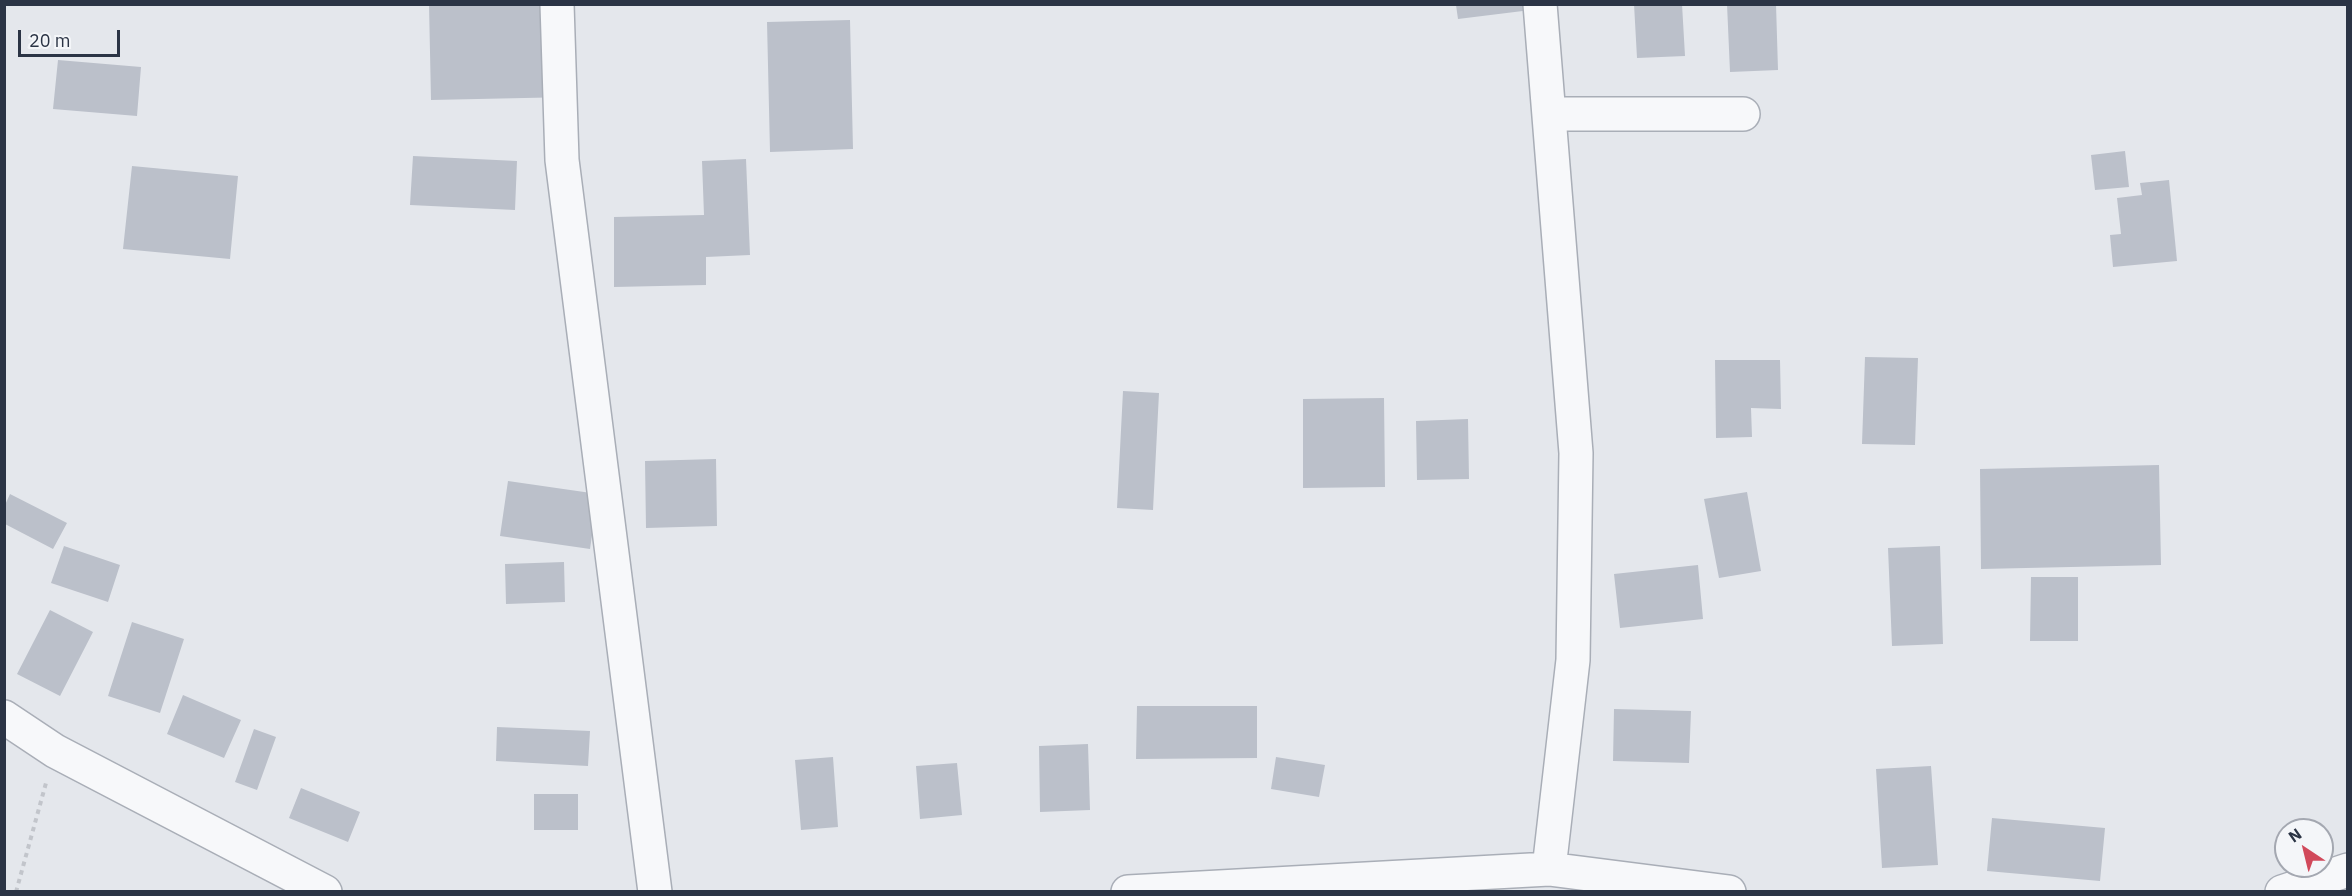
<!DOCTYPE html>
<style>
body{margin:0}
#map{position:relative;width:2352px;height:896px;overflow:hidden;background:#e4e7ec;font-family:"IBM Plex Sans",sans-serif}
canvas{display:block}
.frame{position:absolute;inset:0;border:6px solid #2b3445;pointer-events:none}
.north{position:absolute;left:2274px;top:818px;width:60px;height:60px;box-sizing:border-box;background:#f4f6f9;border:2px solid #a4a8b1;border-radius:50%;rotate:325deg;font-size:16px;font-weight:700;line-height:24px;text-align:center;color:#2b3445}
.north::after{content:'';display:block;margin:auto;width:21px;height:27px;background:#d1495b;clip-path:polygon(50% 0,100% 100%,50% 72%,0 100%)}
.scale{position:absolute;left:18px;top:30px;width:102px;height:27px;box-sizing:border-box;border:3px solid #2b3445;border-top:0;padding-left:8px;font-size:18px;line-height:21px;white-space:nowrap;color:#2b3445;-webkit-text-stroke:4px #f4f6f9;paint-order:stroke}
</style>
<div id="map">
<canvas width="2352" height="896"></canvas>
<div class="frame"></div>
<div class="north">N</div>
<div class="scale">20 m</div>
</div>
<script>
const c = document.querySelector('canvas').getContext('2d');
c.lineJoin = 'round';
function fill(path, color) { c.fillStyle = color; c.fill(path, 'evenodd'); }
const poly = rows => new Path2D(rows.map(r => 'M' + r).join(''));
function strokePath(path, color, width, dash) { c.strokeStyle = color; c.lineWidth = width; c.lineCap = dash ? 'butt' : 'round'; c.setLineDash(dash || []); c.stroke(path); }
const building = poly([
 [429,4,569,4,571,97,431,100],
 [1634,4,1682,4,1685,56,1637,58],
 [1727,4,1776,4,1778,70,1730,72],
 [1456,5,1538,5,1539,9,1458,19],
 [850,20,853,149,770,152,767,22],
 [58,60,141,67,137,116,53,109],
 [2125,151,2129,187,2095,190,2091,155],
 [413,156,517,161,515,210,410,205],
 [746,159,750,255,706,257,706,285,614,287,614,217,704,215,702,161],
 [132,166,238,176,230,259,123,249],
 [2169,180,2177,261,2113,267,2110,235,2121,234,2117,198,2142,195,2140,183],
 [1865,357,1918,358,1915,445,1862,444],
 [1715,360,1780,360,1781,409,1751,408,1752,437,1716,438],
 [1123,391,1159,393,1153,510,1117,508],
 [1384,398,1385,487,1303,488,1303,399],
 [1468,419,1469,479,1417,480,1416,421],
 [716,459,717,526,646,528,645,461],
 [2159,465,2161,565,1981,569,1980,469],
 [508,481,598,494,590,549,500,536],
 [1747,492,1761,571,1719,578,1704,499],
 [10,494,67,523,53,549,5,524,5,505],
 [64,546,120,565,108,602,51,583],
 [1940,546,1943,644,1892,646,1888,548],
 [564,562,565,602,506,604,505,564],
 [1698,565,1703,619,1620,628,1614,574],
 [2031,577,2078,577,2078,641,2030,641],
 [50,610,93,632,60,696,17,674],
 [132,622,184,639,160,713,108,696],
 [183,695,241,720,224,758,167,734],
 [1137,706,1257,706,1257,758,1136,759],
 [1614,709,1691,711,1689,763,1613,761],
 [497,727,590,731,588,766,496,761],
 [254,729,276,737,257,790,235,782],
 [1088,744,1090,810,1040,812,1039,746],
 [833,757,838,827,801,830,795,760],
 [1276,757,1325,765,1319,797,1271,789],
 [957,763,962,815,920,819,916,766],
 [1931,766,1938,865,1882,868,1876,769],
 [301,788,360,812,348,842,289,818],
 [534,794,578,794,578,830,534,830],
 [1992,818,2105,828,2100,881,1987,871]
]);
const path = poly([
 [16,892,46,783]
]);
const minor = poly([
 [557,4,562,160,655,892],
 [1540,4,1576,453,1573,660,1549,869],
 [1549,114,1743,114],
 [4,717,55,751,325,892],
 [1128,892,1549,869,1729,892],
 [2282,892,2348,870]
]);
fill(building, '#bbc0ca');
strokePath(minor, '#a9aeb7', 36);
strokePath(path, '#c2c5cb', 4, [4.5, 4.5]);
strokePath(minor, '#f7f8fa', 33);
</script>
